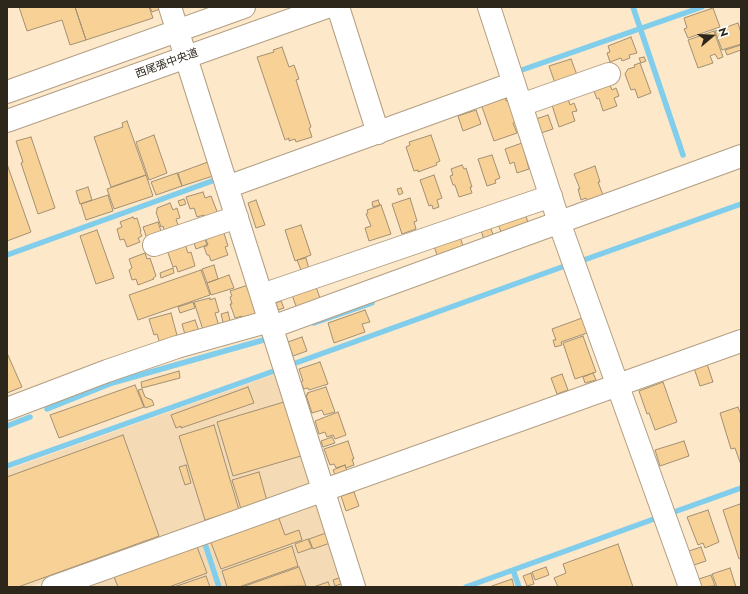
<!DOCTYPE html>
<meta charset="utf-8">
<style>
body{margin:0}
#map{position:relative;width:748px;height:594px;overflow:hidden;background:#fde8ca;font-family:Jost,sans-serif}
canvas{display:block}
.frame{position:absolute;inset:0;border:8px solid #2d261a;pointer-events:none}
.north{position:absolute;left:692px;top:16px;width:40px;height:40px;-webkit-text-stroke:3px #fff;paint-order:stroke;rotate:71deg;font-size:11px;font-weight:700;line-height:16px;text-align:center;color:#2d261a}
.north::after{content:'';display:block;margin:auto;width:14px;height:18px;background:#2d261a;clip-path:polygon(50% 0,100% 100%,50% 72%,0 100%)}
</style>
<div id="map">
<canvas width="748" height="594"></canvas>
<div class="frame"></div>
<div class="north">N</div>
</div>
<script>
const c = document.querySelector('canvas').getContext('2d');
c.lineJoin = 'round';
function fill(path, color) { c.fillStyle = color; c.fill(path, 'evenodd'); }
const poly = rows => new Path2D(rows.map(r => 'M' + r).join(''));
function strokePath(path, color, width, dash) { c.strokeStyle = color; c.lineWidth = width; c.lineCap = dash ? 'butt' : 'round'; c.setLineDash(dash || []); c.stroke(path); }
function drawText(font, color, halo, rows, align = 'center') {
  c.font = font + ' Jost,"Noto Sans JP",sans-serif'; c.lineWidth = 4; c.setLineDash([]); c.textBaseline = 'middle'; c.strokeStyle = halo; c.fillStyle = color; for (const [text, x, y, turn = 0] of rows) {
    c.save(); c.translate(x, y); c.rotate((+turn || 0) * Math.PI / 180); c.textAlign = isNaN(turn) ? turn : align; if (halo) c.strokeText(text, 0, 0); c.fillText(text, 0, 0); c.restore();
  }
}
const built = poly([
 [278,373,313,478,308,488,29,587,7,587,7,470],
 [317,501,347,587,79,587]
]);
const stream = poly([
 [633,7,683,155],
 [519,71,702,7],
 [7,255,212,181],
 [581,261,741,204],
 [314,323,372,303],
 [293,364,562,267],
 [47,409,112,383,267,339],
 [7,426,30,417],
 [7,466,274,371],
 [674,512,741,488],
 [205,544,219,587],
 [513,570,519,587],
 [466,587,654,519]
]);
const building = poly([
 [19,7,75,7,86,40,70,45,62,20,27,31,19,7],
 [75,7,149,7,153,18,86,40,75,7],
 [150,7,160,7,160,9,152,12,150,7],
 [713,8,720,27,688,38,684,29,687,28,684,18,713,8],
 [738,23,741,33,741,44,722,50,715,31,738,23],
 [714,31,723,57,718,59,715,54,710,56,713,63,698,68,688,40,714,31],
 [631,37,637,53,629,55,630,58,622,61,621,58,610,62,607,53,610,52,608,46,631,37],
 [741,45,741,50,727,55,725,50,741,45],
 [282,47,289,67,294,65,299,79,296,80,311,127,309,128,312,137,296,142,295,139,289,141,289,138,285,140,257,57,274,52,273,50,282,47],
 [644,57,646,61,641,63,639,58,644,57],
 [571,59,577,75,555,83,549,66,571,59],
 [640,63,651,93,638,98,635,89,631,90,625,74,628,69,635,67,634,65,640,63],
 [610,85,612,90,616,88,619,96,614,98,617,106,603,111,599,98,597,99,594,91,610,85],
 [505,96,506,101,509,100,516,122,513,123,517,133,494,141,481,104,505,96],
 [568,99,570,105,574,103,577,111,572,112,575,121,559,127,552,105,568,99],
 [476,110,481,124,463,131,458,116,476,110],
 [548,115,553,129,541,133,536,119,548,115],
 [127,121,146,175,111,187,94,137,123,127,122,123,127,121],
 [154,135,167,173,149,180,136,142,154,135],
 [431,135,440,161,436,163,437,165,418,172,418,170,414,171,406,147,410,145,409,142,431,135],
 [31,137,55,208,38,214,21,163,23,162,16,141,31,137],
 [522,143,529,169,517,173,514,162,510,164,505,149,522,143],
 [492,155,500,178,495,180,496,183,487,186,478,159,492,155],
 [208,162,213,176,182,186,178,173,208,162],
 [7,164,31,232,7,241,7,164],
 [462,165,464,169,466,168,472,187,470,187,472,193,459,197,455,185,453,185,450,176,453,175,451,169,462,165],
 [595,166,600,182,598,182,603,195,587,200,586,198,581,200,578,189,580,189,574,174,595,166],
 [177,173,182,186,156,195,151,182,177,173],
 [146,175,153,196,114,209,107,189,146,175],
 [434,175,442,198,437,200,439,207,433,209,432,205,429,206,420,180,434,175],
 [88,187,92,200,80,204,76,191,88,187],
 [401,188,403,193,399,195,397,189,401,188],
 [203,192,205,198,211,196,218,214,205,219,204,215,197,217,194,208,190,209,186,197,203,192],
 [108,195,113,211,86,220,81,204,108,195],
 [410,198,417,221,414,222,416,229,402,234,392,204,410,198],
 [184,199,186,204,180,206,178,201,184,199],
 [256,200,265,225,256,228,248,203,256,200],
 [378,200,380,205,373,207,372,202,378,200],
 [170,203,173,210,177,208,180,218,176,219,179,228,165,233,163,226,161,227,156,212,157,211,157,208,170,203],
 [381,205,391,234,369,241,365,228,371,226,366,214,368,213,367,210,381,205],
 [525,214,529,225,502,234,497,222,525,214],
 [133,217,134,219,137,218,141,231,140,232,142,236,138,238,140,242,127,247,124,239,120,240,117,229,122,227,120,222,133,217],
 [158,222,162,234,147,239,143,227,158,222],
 [489,224,494,237,484,240,480,227,489,224],
 [301,225,311,255,295,261,285,230,301,225],
 [97,230,114,278,96,284,80,236,97,230],
 [223,230,228,246,225,247,228,255,211,261,209,255,207,255,204,247,208,245,205,237,223,230],
 [459,234,463,246,438,258,433,243,459,234],
 [204,236,207,245,196,249,193,240,204,236],
 [185,244,188,253,191,252,195,266,178,272,176,266,173,267,167,250,185,244],
 [145,253,147,259,150,258,156,276,153,278,154,279,138,285,136,279,132,280,129,270,132,268,129,259,145,253],
 [306,258,310,273,303,275,297,260,306,258],
 [214,265,218,279,207,283,202,269,214,265],
 [173,268,174,273,161,278,160,273,173,268],
 [201,270,210,295,138,320,129,295,201,270],
 [229,275,234,288,211,295,207,283,229,275],
 [315,284,321,301,297,309,291,292,315,284],
 [248,285,257,316,244,321,242,316,235,318,230,304,232,304,230,297,232,296,230,291,248,285],
 [210,298,210,300,215,298,219,312,215,313,219,326,203,330,194,302,210,298],
 [281,301,284,308,278,310,276,303,281,301],
 [193,302,195,308,180,313,178,307,193,302],
 [365,310,370,322,362,324,365,332,334,343,328,323,365,310],
 [228,312,231,325,224,326,221,314,228,312],
 [171,313,178,339,160,344,157,334,154,335,149,319,171,313],
 [582,318,587,333,561,342,562,345,555,347,553,340,556,340,552,329,582,318],
 [195,320,200,334,186,338,182,324,195,320],
 [583,336,596,372,575,379,563,343,583,336],
 [302,337,307,351,293,356,288,342,302,337],
 [7,353,22,387,7,393,7,353],
 [320,362,328,384,309,390,308,388,304,389,301,382,303,381,299,369,320,362],
 [707,364,713,382,700,386,694,368,707,364],
 [179,371,180,378,142,388,141,382,179,371],
 [593,373,596,380,585,383,583,377,593,373],
 [562,374,568,390,557,394,551,378,562,374],
 [663,382,677,422,655,430,649,413,647,414,639,391,663,382],
 [135,385,144,407,59,438,50,415,135,385],
 [248,387,254,403,181,428,181,426,176,428,171,415,248,387],
 [326,387,335,412,324,415,322,410,312,413,306,395,308,395,307,393,326,387],
 [142,389,145,397,152,400,154,405,145,408,138,390,142,389],
 [284,402,301,456,233,476,217,422,284,402],
 [738,407,741,415,741,465,735,448,731,449,720,413,738,407],
 [338,412,346,435,335,439,333,435,327,437,325,432,319,434,315,421,338,412],
 [214,425,239,510,205,520,179,436,214,425],
 [123,435,159,536,18,587,7,587,7,477,123,435],
 [332,437,335,443,323,447,321,441,332,437],
 [348,441,354,459,352,459,354,465,346,468,345,465,336,468,334,464,330,465,324,449,348,441],
 [684,441,689,456,660,466,655,450,684,441],
 [186,465,191,483,185,485,179,467,186,465],
 [345,465,347,471,335,475,333,470,345,465],
 [259,472,267,501,241,509,232,480,259,472],
 [354,492,359,506,346,511,341,496,354,492],
 [740,504,741,508,741,558,739,559,723,510,740,504],
 [708,510,719,542,705,548,703,543,698,545,687,517,708,510],
 [278,516,285,535,299,530,302,540,221,569,210,540,278,516],
 [326,533,330,543,313,549,309,539,326,533],
 [308,539,312,548,298,553,295,544,308,539],
 [196,544,207,573,169,587,118,587,113,574,196,544],
 [618,544,633,587,558,587,554,578,566,573,563,564,618,544],
 [292,546,298,566,239,587,227,587,222,571,292,546],
 [701,547,706,561,691,566,686,552,701,547],
 [299,567,306,586,242,587,299,567],
 [546,567,549,575,535,580,532,572,546,567],
 [730,568,736,587,717,587,712,574,730,568],
 [531,573,534,584,527,586,523,576,531,573],
 [711,575,715,586,698,587,696,580,711,575],
 [206,576,210,587,174,587,206,576],
 [339,578,341,584,335,586,333,580,339,578],
 [512,579,514,587,489,587,512,579],
 [328,582,330,587,313,587,328,582]
]);
const minor = poly([
 [170,7,354,587],
 [338,7,378,133],
 [489,7,559,222,690,587],
 [521,105,609,74],
 [227,187,514,83],
 [154,245,237,217],
 [262,295,551,196],
 [272,327,741,156],
 [7,409,107,371,177,347,270,321],
 [53,587,741,341]
]);
const major = poly([
 [7,92,244,7],
 [7,121,327,7]
]);
const streetNames = [
 ["西尾張中央道",167,64,-20]
];
fill(built, '#f4dbb6');
strokePath(stream, '#81cdec', 5.5);
fill(building, '#f8d196');
strokePath(building, '#a39073', 1);
strokePath(minor, '#b29e82', 24);
strokePath(major, '#b29e82', 24);
strokePath(minor, '#fff', 22);
strokePath(major, '#fff', 22);
drawText('11px', '#2d261a', '#fff', streetNames);
</script>
